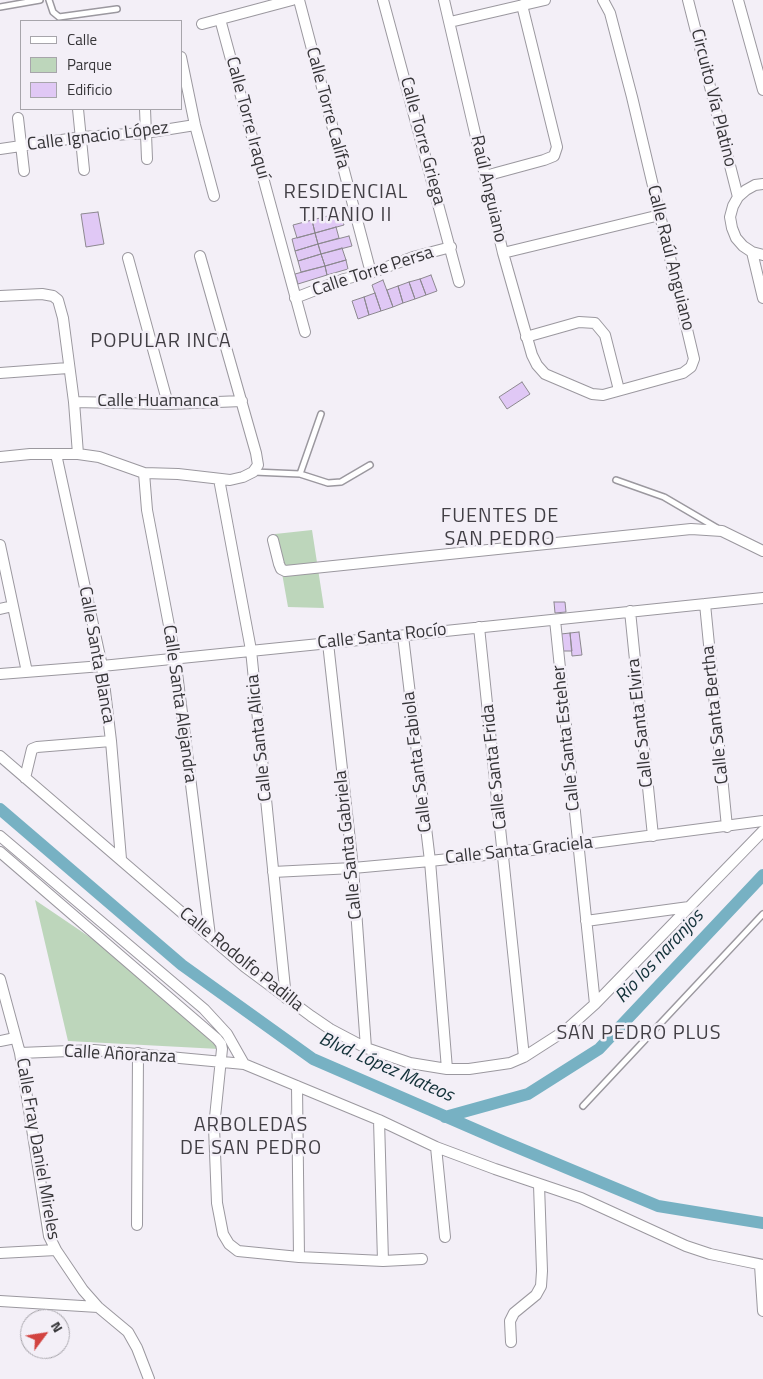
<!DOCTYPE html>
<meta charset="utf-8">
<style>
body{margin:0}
#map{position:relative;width:763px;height:1379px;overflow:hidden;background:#f3eff7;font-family:"Titillium Web",sans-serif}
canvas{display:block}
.legend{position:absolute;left:20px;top:20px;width:162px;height:90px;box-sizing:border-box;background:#f3eff7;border:1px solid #a7a5ab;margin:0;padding:6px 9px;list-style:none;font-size:15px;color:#363538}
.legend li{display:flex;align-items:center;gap:10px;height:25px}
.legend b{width:25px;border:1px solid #a7a5ab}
.north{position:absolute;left:20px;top:1309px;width:50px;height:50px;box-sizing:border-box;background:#f3eff7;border:1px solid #a7a5ab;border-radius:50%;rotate:59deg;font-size:14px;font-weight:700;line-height:20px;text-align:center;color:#363538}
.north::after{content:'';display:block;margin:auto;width:18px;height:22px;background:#d24340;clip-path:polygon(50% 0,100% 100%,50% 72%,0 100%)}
</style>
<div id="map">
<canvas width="763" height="1379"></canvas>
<ul class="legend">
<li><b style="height:6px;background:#fff"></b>Calle</li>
<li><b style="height:14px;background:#bdd6bb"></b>Parque</li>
<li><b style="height:14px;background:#e0c8f5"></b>Edificio</li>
</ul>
<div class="north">N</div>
</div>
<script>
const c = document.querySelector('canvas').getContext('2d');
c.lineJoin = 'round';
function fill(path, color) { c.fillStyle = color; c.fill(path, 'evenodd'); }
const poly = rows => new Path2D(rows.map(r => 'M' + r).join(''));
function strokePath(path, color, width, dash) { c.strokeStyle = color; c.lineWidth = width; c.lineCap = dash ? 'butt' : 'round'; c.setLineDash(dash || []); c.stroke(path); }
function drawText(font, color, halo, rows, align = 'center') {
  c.font = font + ' "Titillium Web",sans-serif'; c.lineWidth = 5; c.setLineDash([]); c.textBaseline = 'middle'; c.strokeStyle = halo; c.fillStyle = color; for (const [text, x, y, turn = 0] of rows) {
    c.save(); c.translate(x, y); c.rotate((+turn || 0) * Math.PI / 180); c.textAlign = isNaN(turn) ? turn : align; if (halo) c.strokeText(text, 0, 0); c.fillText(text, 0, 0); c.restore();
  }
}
const green = poly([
 [312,530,324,608,288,607,275,534],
 [35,900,128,963,219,1049,68,1041]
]);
const canal = poly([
 [0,809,182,965,313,1059,502,1141,658,1206,763,1223],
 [445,1117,528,1094,599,1049,763,875]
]);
const building = poly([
 [98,212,104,244,86,247,81,214,98,212],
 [340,213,344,225,315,233,312,220,340,213],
 [312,220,315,233,297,238,293,225,312,220],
 [336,227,339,238,318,244,315,233,336,227],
 [315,233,318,244,295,251,292,239,315,233],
 [349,236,352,246,321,254,318,244,349,236],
 [318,244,321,254,298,261,295,251,318,244],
 [342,248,346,260,325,266,321,254,342,248],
 [321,254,325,266,301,272,298,261,321,254],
 [346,260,348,269,327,275,325,266,346,260],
 [325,266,327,275,298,284,295,274,325,266],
 [431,275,437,291,426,295,420,279,431,275],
 [420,279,426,295,415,299,409,282,420,279],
 [383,280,393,307,381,311,372,285,383,280],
 [409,282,415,299,403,303,398,286,409,282],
 [398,286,403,303,393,307,387,290,398,286],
 [375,293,381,311,369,315,364,297,375,293],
 [364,297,369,315,358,319,352,301,364,297],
 [522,382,530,394,507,409,499,397,522,382],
 [554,602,565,602,566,612,555,613,554,602],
 [579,632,582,655,572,656,570,633,579,632],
 [570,633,572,651,563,651,561,634,570,633]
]);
const lane = poly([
 [49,0,53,12,59,17,117,9],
 [0,7,40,0],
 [254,472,300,474,321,414],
 [300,474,328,483,341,482,370,465],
 [616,480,664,497,717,528],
 [583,1106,763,914]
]);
const street = poly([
 [299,0,371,273],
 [383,0,459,282],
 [444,0,503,253,532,355,537,365,545,374,592,394,603,395,683,373,691,367,694,359,632,97,610,13,603,0],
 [688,0,738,197],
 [738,0,763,90],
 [220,19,305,332],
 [450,22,545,0],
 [202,24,292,0],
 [181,57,195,125,214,196],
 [78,109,84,170],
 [145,109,147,159],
 [18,118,24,171],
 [0,149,82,137,145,133,195,125],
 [485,176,544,160,554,156,557,147,522,5],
 [763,184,755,185,746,190,738,197,733,206,730,217,732,228,736,238,743,246,752,252,763,255],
 [752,252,763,298],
 [503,253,660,215],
 [128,258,168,404],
 [0,296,42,294,53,296,58,300,63,318,74,402,78,454],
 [295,298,344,279,371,273,413,257,451,247],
 [526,337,579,322,595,323,605,335,619,390],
 [0,373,68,368],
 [74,402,168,404,242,401],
 [56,454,102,666,111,741,121,859],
 [0,457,30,454,78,454,99,457,144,473,178,474,230,480,243,477,253,472,258,465,256,453,200,256],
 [144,473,147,510,175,657,210,936],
 [219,479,251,650,286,998],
 [273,540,279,564,281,569,285,571,691,529,722,531,763,551],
 [0,545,27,672],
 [705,604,727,827],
 [0,609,13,606],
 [630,611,653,836],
 [555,620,595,1004],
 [479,627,524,1057],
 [403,636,430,861,447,1069],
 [328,643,353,868,366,1048],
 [0,674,102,666,359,640,763,598],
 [0,756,245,967,311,1016,330,1029,366,1048,410,1063,447,1069,469,1069,510,1063,524,1057,566,1030,595,1004,763,831],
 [25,778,32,749,37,747,111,741],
 [0,836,204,1009,227,1034,244,1064],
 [0,852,217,1039,221,1044,222,1049,214,1127,217,1203,223,1234,229,1244,238,1251,299,1257,383,1261,422,1259],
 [273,872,353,868,430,861,578,845,763,821],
 [586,921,689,907],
 [0,979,20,1053,49,1236,56,1250,83,1290,98,1307,128,1332,137,1348,149,1379],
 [0,1041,15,1038],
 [20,1053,94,1050,244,1064,379,1120,436,1147,495,1169,581,1198,686,1246,710,1254,763,1265],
 [297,1086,299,1257],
 [379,1120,383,1261],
 [436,1147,445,1237],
 [137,1225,138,1053],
 [0,1253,56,1250],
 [760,1265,763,1311],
 [0,1301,98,1307],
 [511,1342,510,1321,514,1313,536,1295,541,1286,542,1271,539,1185]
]);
const streetNames = [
 ["Circuito Vía Platino",713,98,76],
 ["Calle Torre Calífa",327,108,75],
 ["Calle Torre Iraquí",247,118,75],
 ["Calle Ignacio López",98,137,-7],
 ["Calle Torre Griega",422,141,75],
 ["Raúl Anguiano",488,189,77],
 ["Calle Raúl Anguiano",670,258,76],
 ["Calle Torre Persa",373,272,-18],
 ["Calle Huamanca",158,402],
 ["Calle Santa Rocío",382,637,-6],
 ["Calle Santa Blanca",96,655,80],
 ["Calle Santa Alejandra",179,704,82],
 ["Calle Santa Bertha",716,715,-96],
 ["Calle Santa Elvira",641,723,-96],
 ["Calle Santa Alicia",260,738,-96],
 ["Calle Santa Esteher",567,738,-96],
 ["Calle Santa Fabiola",418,762,-97],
 ["Calle Santa Frida",495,767,-96],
 ["Calle Santa Gabriela",349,845,-96],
 ["Calle Santa Graciela",519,851,-6],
 ["Calle Rodolfo Padilla",241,960,39],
 ["Calle Añoranza",120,1055,3],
 ["Calle Fray Daniel Mireles",37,1149,80]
];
const waterNames = [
 ["Rio los naranjos",660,957,-47],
 ["Blvd. López Mateos",386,1068,24]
];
const quarterNames = [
 ["RESIDENCIAL",346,193],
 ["TITANIO II",346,216],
 ["POPULAR INCA",161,342],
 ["FUENTES DE",500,517],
 ["SAN PEDRO",500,540],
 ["SAN PEDRO PLUS",639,1034],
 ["ARBOLEDAS",251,1126],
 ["DE SAN PEDRO",251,1149]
];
fill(green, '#bdd6bb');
strokePath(canal, '#77b1c3', 12);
fill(building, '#e0c8f5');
strokePath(building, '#8c888f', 1);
strokePath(lane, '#9b989f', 8);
strokePath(street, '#9b989f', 12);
strokePath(lane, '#fff', 5);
strokePath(street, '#fff', 10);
drawText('18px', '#363538', '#f3eff7', streetNames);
drawText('italic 19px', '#123038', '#f3eff7', waterNames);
c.letterSpacing = '1px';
drawText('20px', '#423f45', '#f3eff7', quarterNames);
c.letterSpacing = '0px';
</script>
